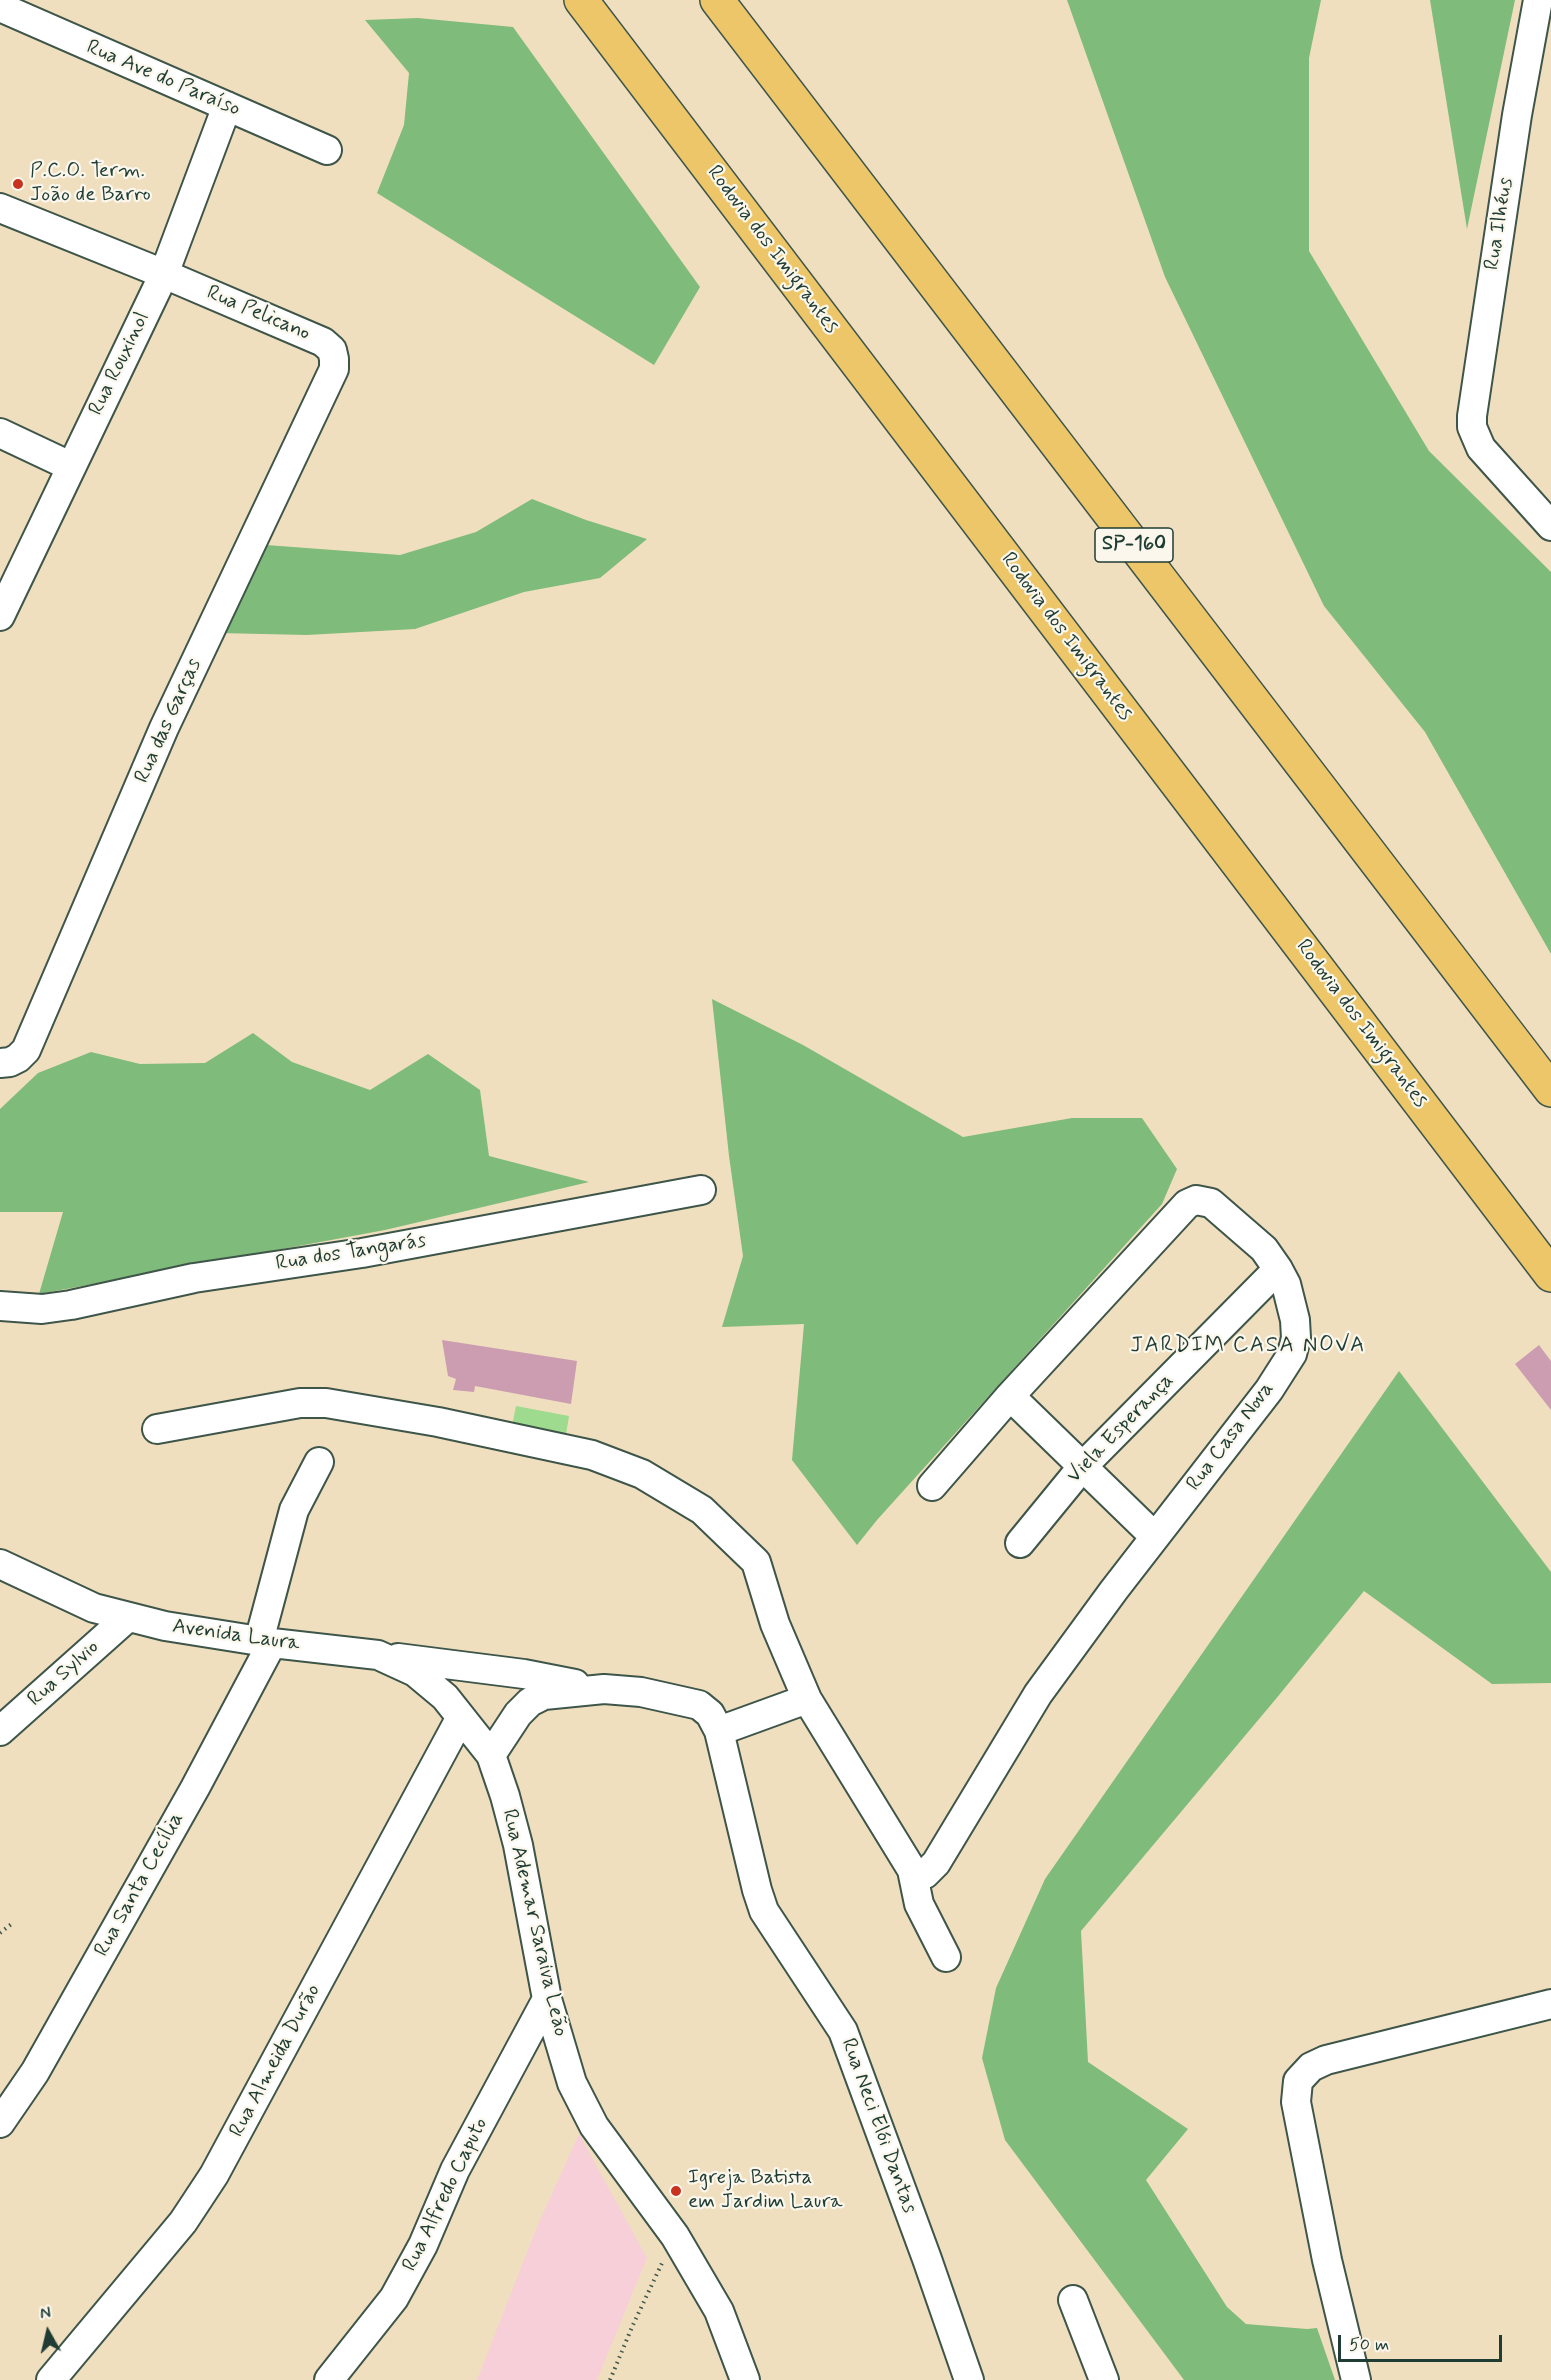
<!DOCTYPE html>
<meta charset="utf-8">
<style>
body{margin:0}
#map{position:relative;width:1551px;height:2380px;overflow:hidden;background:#f0dfbf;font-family:Mynerve,sans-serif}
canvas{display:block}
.north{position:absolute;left:18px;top:2302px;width:60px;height:60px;-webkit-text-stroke:4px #fbf7ec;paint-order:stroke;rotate:352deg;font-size:16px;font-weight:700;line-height:24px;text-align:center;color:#1f3d34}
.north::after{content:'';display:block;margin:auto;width:21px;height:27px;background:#1f3d34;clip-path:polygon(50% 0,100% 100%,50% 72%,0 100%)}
.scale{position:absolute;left:1338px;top:2335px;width:164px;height:27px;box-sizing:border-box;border:3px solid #1f3d34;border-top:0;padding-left:8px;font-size:18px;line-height:21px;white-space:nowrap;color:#1f3d34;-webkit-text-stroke:4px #fbf7ec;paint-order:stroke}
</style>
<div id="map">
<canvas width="1551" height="2380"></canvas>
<div class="north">N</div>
<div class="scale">50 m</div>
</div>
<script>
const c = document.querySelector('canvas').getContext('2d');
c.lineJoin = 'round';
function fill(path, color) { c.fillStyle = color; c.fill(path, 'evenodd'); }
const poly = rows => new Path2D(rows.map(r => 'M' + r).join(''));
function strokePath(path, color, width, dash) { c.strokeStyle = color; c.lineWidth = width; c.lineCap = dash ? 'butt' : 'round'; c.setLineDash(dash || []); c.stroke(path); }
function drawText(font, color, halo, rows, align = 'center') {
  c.font = font + ' Mynerve,sans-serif'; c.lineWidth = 4.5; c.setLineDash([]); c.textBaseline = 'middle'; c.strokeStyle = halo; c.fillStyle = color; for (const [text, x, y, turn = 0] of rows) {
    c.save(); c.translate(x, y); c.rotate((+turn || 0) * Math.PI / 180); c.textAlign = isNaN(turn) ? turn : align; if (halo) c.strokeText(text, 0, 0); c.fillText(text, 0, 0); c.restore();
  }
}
const built = poly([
 [579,2134,647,2258,597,2380,477,2380,537,2227]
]);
const green = poly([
 [516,1406,569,1416,565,1441,511,1431]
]);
const forest = poly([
 [1067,0,1321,0,1309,58,1309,251,1429,451,1551,572,1551,954,1425,732,1324,606,1165,277],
 [1430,0,1515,0,1467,229],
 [418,18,513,27,700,287,654,365,377,193,404,125,409,73,365,20],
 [532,499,586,520,647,539,600,578,524,592,415,629,307,635,218,633,253,544,400,555,476,532],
 [712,999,803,1045,963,1137,1072,1118,1142,1118,1177,1169,1162,1204,877,1520,857,1545,792,1460,804,1324,722,1327,743,1256,729,1156],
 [253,1033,292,1062,370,1090,428,1054,480,1090,489,1156,589,1182,385,1230,39,1294,63,1212,0,1212,0,1109,38,1073,91,1052,140,1064,205,1063],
 [1399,1371,1551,1572,1551,1683,1492,1684,1364,1591,1275,1700,1081,1931,1088,2062,1188,2129,1146,2180,1227,2307,1246,2324,1307,2329,1317,2328,1335,2380,1184,2380,1005,2140,982,2058,996,1988,1045,1879]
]);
const building = poly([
 [442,1340,577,1361,571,1404,475,1386,474,1392,453,1390,456,1379,448,1376],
 [1539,1345,1551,1361,1551,1410,1515,1364]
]);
const path = poly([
 [0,1933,14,1922],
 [610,2380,632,2327,663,2261]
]);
const minor = poly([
 [1538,0,1517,115,1472,416,1472,427,1481,448,1551,526],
 [0,7,327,150],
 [0,208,164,274,323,342,332,350,334,359,334,369,164,728,26,1050,18,1058,10,1062,0,1063],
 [0,433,70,466],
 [0,616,164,274,227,106],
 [0,1306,42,1309,71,1305,194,1278,362,1253,701,1190],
 [1010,1396,1154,1536],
 [157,1429,300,1403,326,1403,438,1422,592,1455,642,1474,702,1510,756,1562,775,1624,807,1699,912,1870,919,1904,946,1957],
 [1020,1543,1083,1466,1278,1269],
 [0,1564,94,1608,165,1626,272,1643,378,1655,415,1672,445,1697,491,1755,505,1796,518,1845,547,1999,572,2083,594,2126,675,2236,719,2311,745,2380],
 [259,1641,294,1510,319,1462],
 [398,1658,524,1674,575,1684],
 [0,1731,128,1617],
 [719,1731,807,1699],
 [491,1755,518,1714,530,1702,544,1695,604,1689,641,1692,699,1705,710,1714,719,1731,757,1890,764,1911,843,2031,927,2259,969,2380],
 [912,1870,919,1874,925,1874,936,1863,1038,1694,1114,1590,1269,1390,1292,1354,1296,1338,1295,1320,1286,1284,1278,1269,1264,1249,1211,1203,1196,1200,1187,1204,1010,1396,932,1486],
 [0,2123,35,2072,195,1788,272,1643],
 [1073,2300,1104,2380],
 [51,2380,183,2222,214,2175,461,1717],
 [329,2380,394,2298,423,2245,455,2170,547,1999],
 [1356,2380,1327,2260,1296,2102,1298,2081,1311,2067,1326,2060,1551,2004]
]);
const highway = poly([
 [581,0,1551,1275],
 [717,0,1551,1090]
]);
const markers = [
 [18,184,6,"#c8321e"],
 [676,2191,6,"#c8321e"]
];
const shields = [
 [1134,545,78]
];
const shieldNames = [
 ["SP-160",1134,545]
];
const streetNames = [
 ["Rua Ave do Paraíso",163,79,23],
 ["Rua Ilhéus",1500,224,-81],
 ["Rodovia dos Imigrantes",772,250,53],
 ["Rua Pelicano",258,314,23],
 ["Rua Rouxinol",120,364,-64],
 ["Rodovia dos Imigrantes",1066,637,53],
 ["Rua das Garças",169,721,-66],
 ["Rodovia dos Imigrantes",1361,1024,53],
 ["Rua dos Tangarás",351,1253,-9],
 ["Viela Esperança",1121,1429,-46],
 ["Rua Casa Nova",1231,1437,-53],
 ["Avenida Laura",236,1636,8],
 ["Rua Sylvio",64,1674,-42],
 ["Rua Santa Cecília",140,1885,-61],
 ["Rua Ademar Saraiva Leão",534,1923,77],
 ["Rua Almeida Durão",276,2061,-62],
 ["Rua Neci Elói Dantas",878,2126,70],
 ["Rua Alfredo Caputo",446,2195,-64]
];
const poiNames = [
 ["P.C.O. Term.",30,172],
 ["João de Barro",30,196],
 ["Igreja Batista",688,2179],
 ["em Jardim Laura",688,2203]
];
const neighbourhoodNames = [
 ["JARDIM CASA NOVA",1248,1346]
];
fill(built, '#f6cfd8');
fill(green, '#9fdb8f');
fill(forest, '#7fbb7a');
fill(building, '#cc9db1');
strokePath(minor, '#3e5549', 32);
strokePath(highway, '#3e5549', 36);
strokePath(path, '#3e5549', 4, [1.5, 4.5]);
strokePath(minor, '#fff', 28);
strokePath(highway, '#ecc669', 33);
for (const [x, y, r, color] of markers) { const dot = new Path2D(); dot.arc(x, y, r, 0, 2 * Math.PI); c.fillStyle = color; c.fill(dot); strokePath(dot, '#fbf7ec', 2); }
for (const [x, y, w] of shields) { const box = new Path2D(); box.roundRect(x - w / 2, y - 17, w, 34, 4.5); c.fillStyle = '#fbf7ec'; c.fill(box); strokePath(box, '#1f3d34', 1.5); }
drawText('bold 20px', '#1f3d34', null, shieldNames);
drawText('21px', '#1f3d34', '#fbf7ec', streetNames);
drawText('21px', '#1f3d34', '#fbf7ec', poiNames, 'left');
c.letterSpacing = '1.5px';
drawText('22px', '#1f3d34', '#fbf7ec', neighbourhoodNames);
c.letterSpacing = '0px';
</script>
